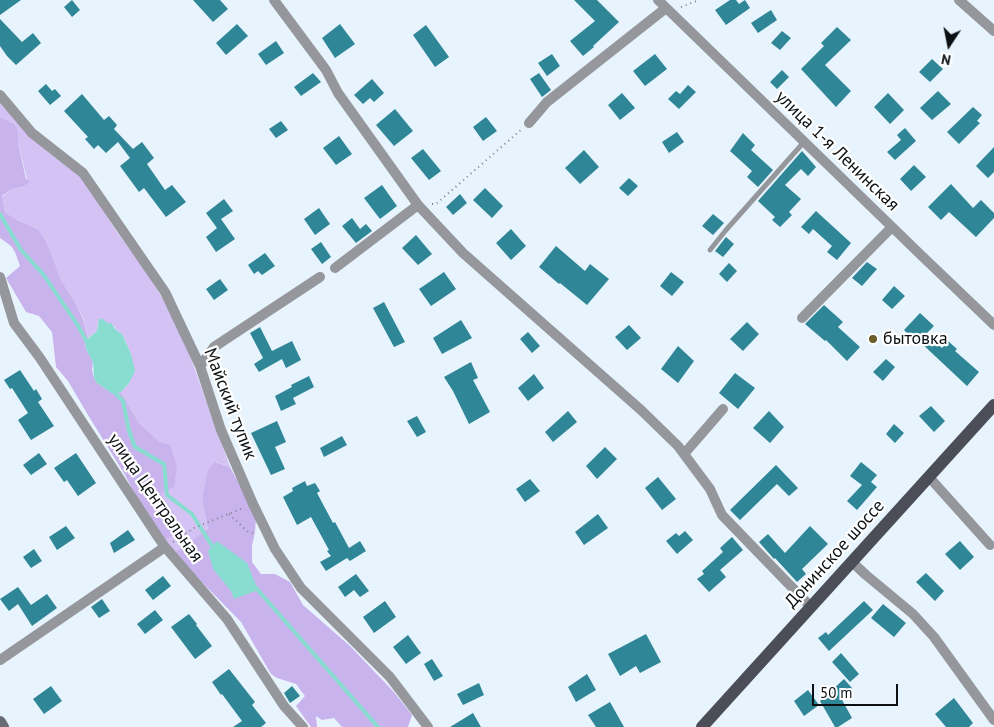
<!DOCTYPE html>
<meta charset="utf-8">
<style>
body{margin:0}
#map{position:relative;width:994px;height:727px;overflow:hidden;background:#e8f4fd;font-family:"PT Sans",sans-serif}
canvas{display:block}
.north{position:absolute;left:924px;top:20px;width:50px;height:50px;-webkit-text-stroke:4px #fff;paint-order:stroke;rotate:191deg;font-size:14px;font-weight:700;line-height:20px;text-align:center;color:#0c1013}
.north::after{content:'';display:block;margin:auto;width:18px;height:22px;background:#0c1013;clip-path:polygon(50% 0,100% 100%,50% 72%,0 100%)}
.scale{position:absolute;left:812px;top:684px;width:86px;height:22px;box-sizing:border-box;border:2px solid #0c1013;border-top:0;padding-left:6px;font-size:15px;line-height:18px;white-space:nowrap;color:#0c1013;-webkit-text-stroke:4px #fff;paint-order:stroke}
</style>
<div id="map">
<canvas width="994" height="727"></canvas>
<div class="north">N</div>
<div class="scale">50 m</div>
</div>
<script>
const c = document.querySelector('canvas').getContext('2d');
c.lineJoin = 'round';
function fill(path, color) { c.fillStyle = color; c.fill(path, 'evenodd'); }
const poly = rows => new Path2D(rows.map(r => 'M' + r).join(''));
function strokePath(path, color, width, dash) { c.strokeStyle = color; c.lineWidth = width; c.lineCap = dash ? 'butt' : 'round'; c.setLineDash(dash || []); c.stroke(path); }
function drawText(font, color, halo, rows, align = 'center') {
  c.font = font + ' "PT Sans",sans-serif'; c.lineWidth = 4.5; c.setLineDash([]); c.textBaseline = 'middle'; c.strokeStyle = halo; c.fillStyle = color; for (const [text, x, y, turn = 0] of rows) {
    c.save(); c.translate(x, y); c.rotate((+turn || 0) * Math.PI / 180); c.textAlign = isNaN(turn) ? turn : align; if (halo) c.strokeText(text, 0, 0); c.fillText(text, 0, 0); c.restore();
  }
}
const green = poly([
 [0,99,28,132,49,153,81,176,117,232,145,270,161,296,185,342,230,467,216,462,202,500,208,529,197,538,184,564,164,540,182,525,161,493,160,442,139,423,121,392,129,383,131,354,122,334,116,330,115,327,107,323,98,322,97,331,88,338,83,318,75,302,61,280,38,229,19,221,5,212,2,197,12,189,22,187,27,179,18,143,18,131,15,124,0,117]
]);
const forest = poly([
 [0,117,15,124,18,131,18,143,26,179,30,182,22,187,12,189,2,196,5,212,19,221,38,229,46,242,61,280,75,302,83,319,88,338,85,341,86,349,93,362,92,370,94,378,97,383,113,394,121,392,139,423,160,442,170,445,177,466,174,487,161,493,182,525,182,530,164,540,140,504,125,475,88,415,68,381,56,367,52,332,39,316,26,312,6,278,20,266,15,252,11,246,0,238],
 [215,462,230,467,243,491,256,518,255,532,252,546,252,562,261,574,275,574,290,582,303,605,350,646,393,691,412,715,408,727,342,727,334,718,322,720,316,716,317,727,311,727,296,706,305,696,296,684,277,678,271,674,241,622,184,564,176,552,208,529,202,500,208,470]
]);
const water = poly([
 [99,319,103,319,107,323,111,323,116,330,122,334,131,354,135,371,129,383,121,392,113,394,97,383,94,378,93,362,86,349,85,341,97,331],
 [217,541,247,563,258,590,234,599,231,591,213,569,208,551]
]);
const stream = poly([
 [0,214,21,250,43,274,77,324,87,342],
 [114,390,117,395,123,401,129,431,135,447,164,464,167,495,192,514,214,549],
 [256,588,378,727]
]);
const building = poly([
 [0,0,21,0,0,15],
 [72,0,80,10,72,17,64,7],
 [193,0,220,0,228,9,213,22],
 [574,0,597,0,619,22,593,46,594,47,583,56,570,41,595,21],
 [730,0,736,0,739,4,745,0,750,8,726,25,715,10],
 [771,10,777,20,758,33,751,23],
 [0,19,22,42,33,33,41,43,16,65,7,56,0,46],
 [237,24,248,36,226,55,216,43],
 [340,24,355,44,335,58,322,38],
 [426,25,449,57,435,67,413,35],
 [837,27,851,40,825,65,851,91,836,107,801,69,824,46,821,43],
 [782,31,791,38,780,50,771,43],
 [276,41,284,53,266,65,258,54],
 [552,54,560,66,547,76,538,63],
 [655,54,667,69,645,86,633,71],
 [932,59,943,69,930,82,919,72],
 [782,70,789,77,777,89,770,82],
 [313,73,321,82,301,96,294,87],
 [539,73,551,90,542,97,530,79],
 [372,79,384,93,374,102,370,98,363,104,354,95],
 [46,84,52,91,55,89,61,96,50,105,38,91],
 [688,85,696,92,679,109,668,99,676,91,680,94],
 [938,91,951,104,932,120,920,108],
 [622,93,635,108,620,120,608,105],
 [888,93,904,110,890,124,874,107],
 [82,94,104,120,109,116,117,125,114,129,133,149,142,142,154,158,147,164,165,190,172,185,186,202,166,217,144,188,139,192,120,166,130,158,118,142,106,153,98,145,94,149,85,139,88,137,64,111],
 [973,107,982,115,977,121,980,123,959,144,947,132],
 [395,109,413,131,394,146,376,125],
 [486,117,497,131,483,141,473,127],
 [281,121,288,130,276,138,269,129],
 [905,128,916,141,895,160,887,152,901,140,897,135],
 [677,132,684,142,669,153,662,142],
 [743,133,755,145,751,150,773,170,758,187,747,177,752,171,730,151],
 [339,136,352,154,336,165,323,148],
 [994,147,994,172,988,178,976,166],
 [423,149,441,171,429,180,411,158],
 [584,150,599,167,580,184,565,168],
 [802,151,816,167,808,176,801,169,785,185,801,199,789,212,792,215,780,227,772,220,775,217,758,201],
 [914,165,926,177,911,191,900,179],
 [629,178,638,186,628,196,619,188],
 [951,184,973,208,981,200,994,213,994,218,976,237,949,212,941,220,928,207],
 [382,185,397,206,380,219,364,198],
 [485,188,503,206,492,218,473,200],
 [460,194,467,203,453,215,446,207],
 [224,199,233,211,221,219,235,239,216,252,206,237,217,228,206,213],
 [319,208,330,224,315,235,304,219],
 [816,211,851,243,837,260,827,252,832,246,813,229,809,234,801,227],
 [713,214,724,223,713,235,702,226],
 [352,218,360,229,366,224,372,231,356,243,342,226],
 [511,229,526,246,511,260,496,243],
 [416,235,432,254,418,265,402,248],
 [726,237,734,244,723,257,715,251],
 [321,242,331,257,322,264,311,249],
 [556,246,585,271,590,264,609,279,587,305,560,283,559,284,539,267],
 [265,253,275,266,262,275,258,271,254,274,248,265],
 [867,262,877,269,862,286,852,278],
 [729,263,737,271,727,282,719,274],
 [444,272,456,289,431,306,419,289],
 [671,272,684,282,672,296,660,286],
 [220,279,228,290,214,300,206,289],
 [894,286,905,296,892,309,882,300],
 [384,302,405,342,394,347,373,308],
 [824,305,843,322,838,327,860,347,847,361,826,340,825,341,805,324],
 [920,313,934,326,926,334,942,348,948,341,957,349,955,351,979,372,967,386,919,341,917,343,904,330],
 [461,320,472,338,442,354,433,338],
 [747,322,759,334,743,351,730,339],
 [629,325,641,338,627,350,615,337],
 [260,327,272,351,292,341,301,360,286,368,282,359,259,372,254,364,263,358,250,333],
 [528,332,540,346,532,353,520,339],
 [678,346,694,361,678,383,661,369],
 [886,359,895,367,883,381,873,372],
 [471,362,478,378,473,380,490,412,469,424,453,391,444,377],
 [20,370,34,391,36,389,42,399,38,402,54,426,31,440,18,420,28,413,12,388,10,389,4,380],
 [735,373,755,388,738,409,719,393],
 [534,374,544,388,528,401,518,388],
 [309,376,314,387,293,398,296,404,281,411,275,396,292,387,291,385],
 [931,406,945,421,934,432,919,416],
 [568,411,577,422,553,442,545,432],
 [769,411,784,427,770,443,753,428],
 [417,416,426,432,417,437,407,421],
 [277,421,286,442,275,447,285,469,271,475,251,433],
 [894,424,904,433,895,443,886,434],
 [342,436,347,445,324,457,320,448],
 [605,447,617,459,597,479,586,466],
 [39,453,47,464,31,475,23,465],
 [76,453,96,483,78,496,67,480,64,482,54,468],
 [861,462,877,475,871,482,877,487,857,510,847,501,862,485,850,476],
 [776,465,798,488,789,496,777,484,740,520,730,510],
 [658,477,676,499,662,510,645,488],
 [530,479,540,491,525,502,516,489],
 [305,481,307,486,315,483,320,491,317,493,333,523,335,522,349,548,360,541,366,551,350,561,347,558,326,571,320,562,331,556,327,551,329,550,311,517,297,525,283,497,293,491,292,488],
 [598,514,608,528,584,545,575,532],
 [66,526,75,538,57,550,49,537],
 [810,526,828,544,802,569,806,574,797,582,775,558,774,559,759,542,768,534,785,553],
 [128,530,135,540,114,553,110,543],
 [685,531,693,540,677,554,666,541,676,533,679,536],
 [732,537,743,550,720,570,726,577,709,592,697,579,704,574,702,571,723,552,720,548],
 [960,541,974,557,960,570,945,554],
 [34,549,42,561,31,568,23,557],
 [926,573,944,591,935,601,916,582],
 [356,574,369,591,360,597,354,590,345,597,338,587],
 [163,576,171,586,153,600,145,590],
 [18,587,31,605,47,594,57,608,32,626,18,604,9,611,0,599],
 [102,599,110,611,99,618,91,607],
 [385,601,396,617,374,633,363,617],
 [864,601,873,610,829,651,818,638,826,632,828,635],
 [883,604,906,623,894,637,871,618],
 [155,610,163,620,145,634,137,624],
 [189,614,197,624,196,625,212,646,195,659,171,627],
 [646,634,661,662,640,673,636,666,620,676,608,654],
 [408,635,421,653,406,664,393,647],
 [841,653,859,674,850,682,832,662],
 [432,659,443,676,434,681,424,664],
 [229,669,255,702,252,705,266,723,261,727,233,727,242,721,222,694,221,695,212,682],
 [587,674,596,690,576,702,568,687],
 [844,679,852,688,841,698,852,718,838,727,835,727,820,701],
 [479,683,484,695,463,705,457,694],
 [51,686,62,701,44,714,33,699],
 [292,686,300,696,290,703,284,693],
 [808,690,819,705,804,716,794,701],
 [954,698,973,723,969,727,946,727,935,714],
 [610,702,624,727,596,727,588,715],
 [473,713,481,727,450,727]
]);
const path = poly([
 [681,7,699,0],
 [432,204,436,204,522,129],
 [229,514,248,532,254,533],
 [173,542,194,528,243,508]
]);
const service = poly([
 [710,250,726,230,804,142]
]);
const minor = poly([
 [274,0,326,70,338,93,418,205,463,253,641,410,678,446,710,489,722,515,811,607],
 [658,0,923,257,994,325],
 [959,0,994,31],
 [0,95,32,133,83,173,165,292,200,366,221,430,253,504,275,549,301,588,390,677,428,727],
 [529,123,547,102,666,8],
 [335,268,418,205],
 [0,277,14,323,40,358,158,537,165,547,227,619,284,706,303,727],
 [802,318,892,227],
 [200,366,214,347,320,277],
 [684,454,723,409],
 [929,477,990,545],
 [852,562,866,575,913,614,934,637,994,720],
 [0,660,165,547]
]);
const secondary = poly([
 [0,722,3,727]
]);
const primary = poly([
 [702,727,994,405]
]);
const markers = [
 [873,339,5,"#6a5d2a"]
];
const streetNames = [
 ["улица 1-я Ленинская",837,151,44],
 ["Майский тупик",230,404,69],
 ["улица Центральная",155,498,55],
 ["Донинское шоссе",835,554,-48]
];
const poiNames = [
 ["бытовка",883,339]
];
fill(green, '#d5c2f4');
fill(forest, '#c9b3ed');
fill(water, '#88ddd0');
strokePath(stream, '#88ddd0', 4);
fill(building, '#2e8697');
strokePath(path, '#798186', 2, [1, 4]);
strokePath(service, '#95979c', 5);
strokePath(minor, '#95979c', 10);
strokePath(secondary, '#696c73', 12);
strokePath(primary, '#4b4e57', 12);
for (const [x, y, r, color] of markers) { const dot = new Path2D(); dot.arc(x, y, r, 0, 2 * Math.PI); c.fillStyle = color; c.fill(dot); strokePath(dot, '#fff', 2); }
drawText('18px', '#0c1013', '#fff', streetNames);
drawText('18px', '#0c1013', '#fff', poiNames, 'left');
</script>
